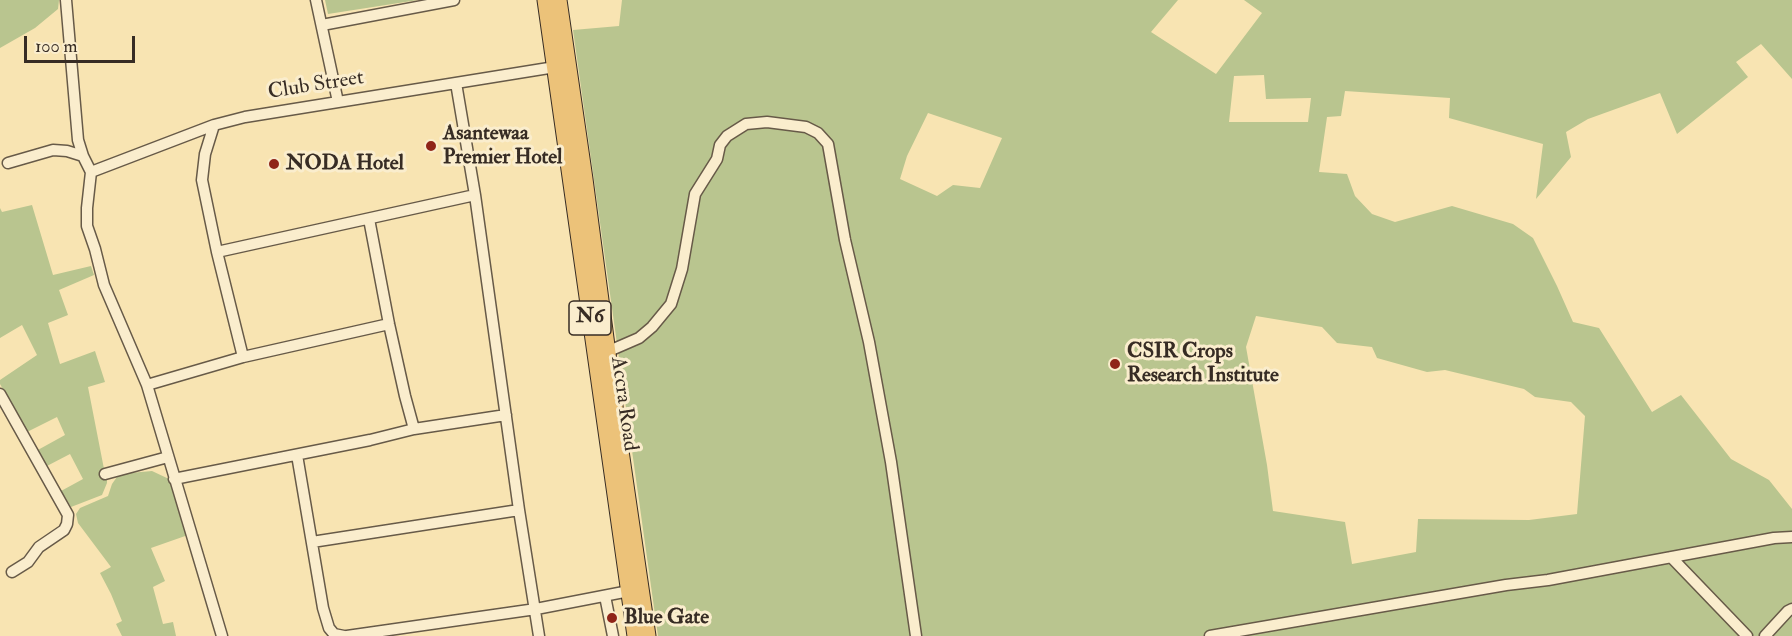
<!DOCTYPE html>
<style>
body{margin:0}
#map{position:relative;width:1792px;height:636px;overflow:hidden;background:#f8e4b2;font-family:"IM FELL Double Pica",serif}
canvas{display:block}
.scale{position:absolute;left:24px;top:36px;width:111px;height:27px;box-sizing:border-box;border:3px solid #372c24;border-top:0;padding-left:8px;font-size:18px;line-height:21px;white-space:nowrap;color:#372c24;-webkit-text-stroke:4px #faedcd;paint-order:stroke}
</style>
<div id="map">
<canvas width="1792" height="636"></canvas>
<div class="scale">100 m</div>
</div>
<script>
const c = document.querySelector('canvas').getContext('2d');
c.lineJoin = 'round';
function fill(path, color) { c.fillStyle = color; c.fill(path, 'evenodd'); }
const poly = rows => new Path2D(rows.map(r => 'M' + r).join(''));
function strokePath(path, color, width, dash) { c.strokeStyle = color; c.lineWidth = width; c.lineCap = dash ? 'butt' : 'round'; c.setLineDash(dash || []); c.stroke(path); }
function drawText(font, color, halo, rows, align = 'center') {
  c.font = font + ' "IM FELL Double Pica",serif'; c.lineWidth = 6; c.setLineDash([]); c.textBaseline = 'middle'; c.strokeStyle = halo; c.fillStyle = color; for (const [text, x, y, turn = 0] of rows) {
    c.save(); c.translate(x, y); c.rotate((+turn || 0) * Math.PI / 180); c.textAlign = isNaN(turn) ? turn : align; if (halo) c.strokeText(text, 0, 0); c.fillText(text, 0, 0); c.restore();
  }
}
const green = poly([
 [0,0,59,0,58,9,35,28,0,48],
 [325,0,418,0,328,14],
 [622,0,1178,0,1151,32,1216,74,1262,13,1244,0,1792,0,1792,79,1761,44,1736,62,1748,77,1677,134,1660,93,1588,119,1566,132,1571,157,1536,199,1543,144,1449,118,1450,98,1345,91,1341,116,1327,117,1319,172,1347,174,1355,196,1372,214,1395,222,1452,206,1513,224,1533,238,1557,286,1573,322,1599,328,1652,412,1681,395,1731,459,1769,480,1792,509,1792,636,658,636,573,30,619,26],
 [1264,75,1266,99,1311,98,1308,122,1229,122,1234,76],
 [928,113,1002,138,980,188,953,185,937,196,900,179,907,156],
 [1256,316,1322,327,1337,343,1372,347,1377,358,1427,372,1445,370,1524,389,1535,397,1571,402,1585,416,1577,514,1529,520,1418,519,1416,552,1352,564,1345,522,1273,511,1267,465,1246,347],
 [32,205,53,275,91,266,94,275,59,290,68,315,48,323,60,364,95,351,105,382,88,387,104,469,100,470,107,478,107,483,102,495,71,507,61,491,83,479,70,454,45,467,36,451,65,435,57,417,27,432,0,384,0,380,37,355,22,325,0,338,0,208,2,212],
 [152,471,169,479,180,505,188,535,151,548,165,581,153,587,163,624,173,622,176,636,122,636,116,624,122,621,111,594,100,573,111,567,78,523,76,514,80,508,108,496,112,484,119,474]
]);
const minor = poly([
 [66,0,78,140,83,156,91,172,87,208,87,226,95,249,104,285,147,385,222,636],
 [316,0,338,102],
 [322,25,454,0],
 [456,83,475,195,519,510,539,636],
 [214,125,205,154,202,180,217,252,243,357],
 [8,163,53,150,67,151,83,156],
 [91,172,214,125,245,117,555,67],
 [369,219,389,324,405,396,414,429],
 [217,252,475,195],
 [609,351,639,338,652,327,671,304,682,269,695,194,717,159,720,145,727,136,746,124,767,122,806,127,818,133,828,144,845,240,869,342,891,462,916,636],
 [147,385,243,357,389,324],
 [0,394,68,515,67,524,64,530,39,547,28,562,12,572],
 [297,455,323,608,329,628,334,634,344,636],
 [105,474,168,457],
 [174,479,370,440,414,429,506,415],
 [312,542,519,510],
 [1671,557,1747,636],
 [605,596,613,636],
 [347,636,536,609,629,591],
 [1210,636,1506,585,1548,580,1774,538,1792,537],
 [1765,636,1788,611,1792,609]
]);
const highway = poly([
 [545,0,635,636],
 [559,0,585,179,620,444,648,636]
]);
const markers = [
 [431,146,6,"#8f2418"],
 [274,164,6,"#8f2418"],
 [1115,364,6,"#8f2418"],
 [612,618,6,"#8f2418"]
];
const shields = [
 [590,318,42]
];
const shieldNames = [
 ["N6",590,318]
];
const streetNames = [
 ["Club Street",316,86,-9],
 ["Accra Road",623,404,82]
];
const poiNames = [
 ["Asantewaa",443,134],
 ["Premier Hotel",443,158],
 ["NODA Hotel",286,164],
 ["CSIR Crops",1127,352],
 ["Research Institute",1127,376],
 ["Blue Gate",624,618]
];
fill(green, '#b9c58f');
strokePath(minor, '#675a48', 13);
strokePath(highway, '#372c24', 17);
strokePath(minor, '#faedcd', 10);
strokePath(highway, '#ecc279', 15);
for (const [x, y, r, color] of markers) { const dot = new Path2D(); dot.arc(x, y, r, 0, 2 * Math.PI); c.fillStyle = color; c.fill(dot); strokePath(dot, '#faedcd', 2); }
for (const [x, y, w] of shields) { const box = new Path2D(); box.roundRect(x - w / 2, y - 17, w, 34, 4.5); c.fillStyle = '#faedcd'; c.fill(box); strokePath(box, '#372c24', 1.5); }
drawText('bold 20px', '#372c24', null, shieldNames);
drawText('21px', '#372c24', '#faedcd', streetNames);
drawText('bold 21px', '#372c24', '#faedcd', poiNames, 'left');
</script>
